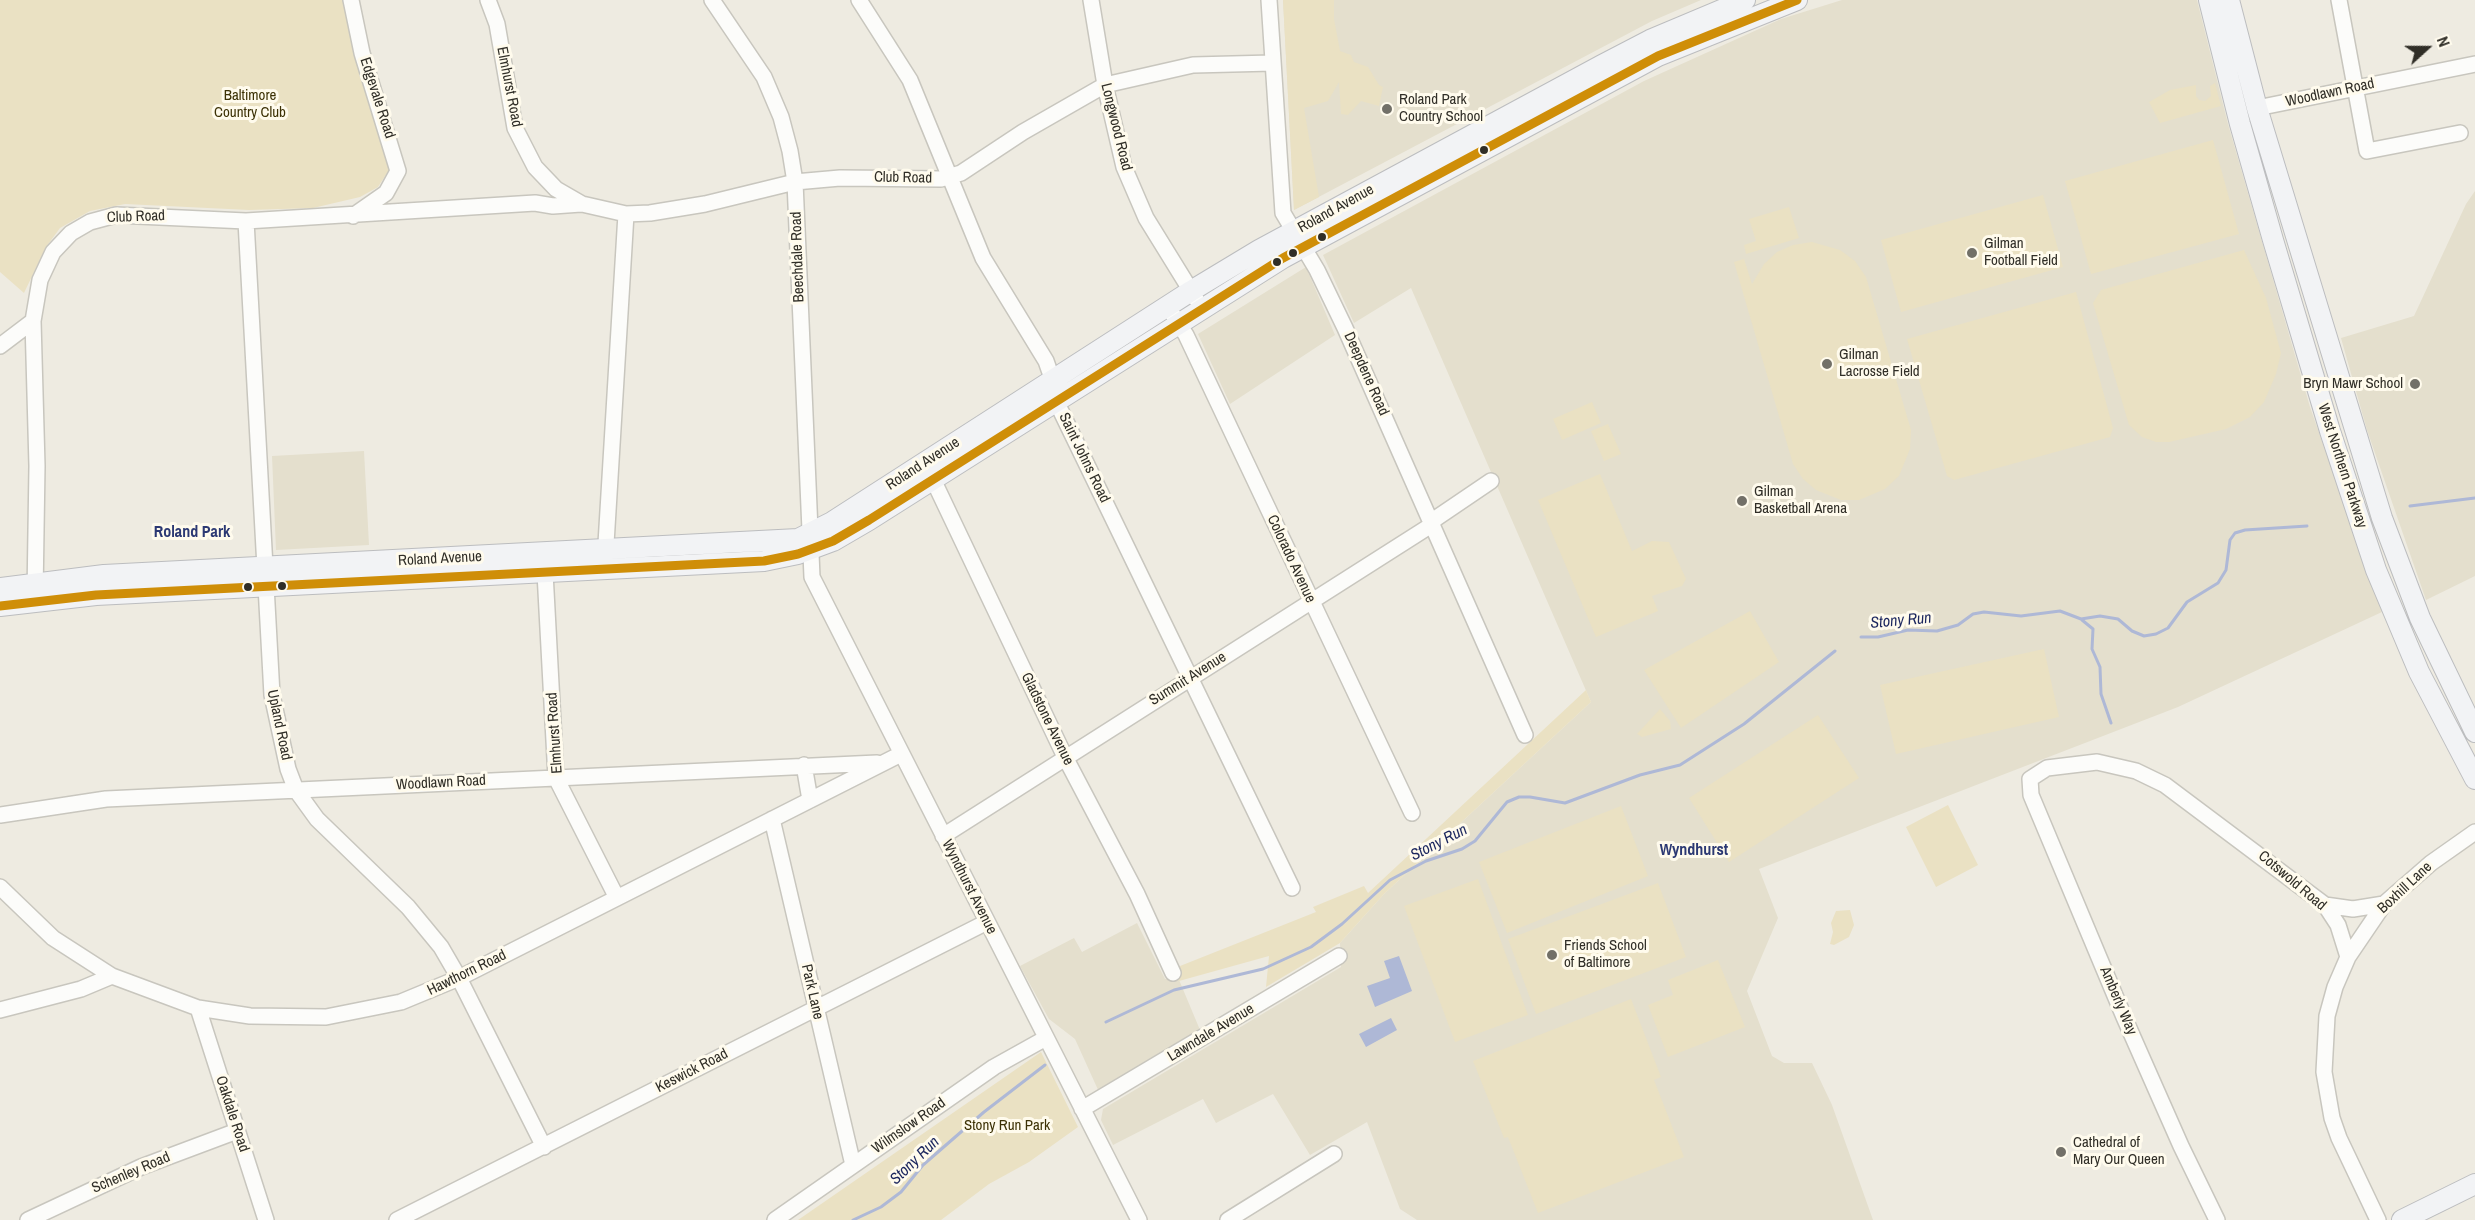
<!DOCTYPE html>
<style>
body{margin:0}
#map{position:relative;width:2475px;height:1220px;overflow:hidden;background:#eeebe1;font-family:"Archivo Narrow",sans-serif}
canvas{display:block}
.north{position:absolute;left:2397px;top:18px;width:60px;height:60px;-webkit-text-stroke:4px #fffbed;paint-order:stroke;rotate:69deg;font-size:16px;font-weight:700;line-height:24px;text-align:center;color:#302e27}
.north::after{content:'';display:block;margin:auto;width:21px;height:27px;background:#302e27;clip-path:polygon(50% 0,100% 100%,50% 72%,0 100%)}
</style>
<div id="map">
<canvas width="2475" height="1220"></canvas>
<div class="north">N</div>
</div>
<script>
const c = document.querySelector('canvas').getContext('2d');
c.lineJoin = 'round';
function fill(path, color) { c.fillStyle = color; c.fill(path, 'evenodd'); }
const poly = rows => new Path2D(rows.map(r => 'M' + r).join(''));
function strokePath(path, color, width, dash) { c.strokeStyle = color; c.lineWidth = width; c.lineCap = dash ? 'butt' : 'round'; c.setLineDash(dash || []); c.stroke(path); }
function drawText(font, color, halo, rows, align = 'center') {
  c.font = font + ' "Archivo Narrow",sans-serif'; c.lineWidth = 6; c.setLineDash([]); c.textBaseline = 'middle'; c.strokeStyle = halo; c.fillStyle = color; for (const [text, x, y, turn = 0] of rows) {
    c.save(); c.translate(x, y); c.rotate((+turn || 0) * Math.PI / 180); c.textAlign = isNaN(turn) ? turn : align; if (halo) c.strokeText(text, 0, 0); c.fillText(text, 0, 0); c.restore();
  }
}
const built = poly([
 [1283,0,1701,0,1652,21,1294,210],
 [1842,0,2197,0,2228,124,2310,407,2382,612,2178,707,1759,869,1778,918,1747,991,1772,1056,1784,1063,1812,1063,1832,1105,1873,1220,1417,1220,1400,1209,1367,1122,1310,1155,1273,1094,1216,1123,1203,1099,1113,1145,1101,1120,1103,1109,1341,967,1340,943,1384,894,1591,702,1411,288,1354,323,1323,255,1644,81,1781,19],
 [2475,191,2475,576,2426,600,2367,430,2341,338,2414,316,2466,204],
 [1306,267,1335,335,1230,404,1198,334],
 [364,451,369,545,276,550,272,456],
 [1137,923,1165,979,1177,975,1200,1030,1099,1092,1075,1039,1049,1019,1020,966,1074,938,1082,952]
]);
const green = poly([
 [0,0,344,0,354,54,389,170,378,187,360,197,313,208,249,210,125,204,90,211,60,228,46,247,24,293,0,272],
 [1283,0,1334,0,1334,19,1340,51,1351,55,1354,62,1368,67,1379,85,1383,87,1379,106,1361,101,1348,115,1341,114,1339,82,1328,101,1304,108,1319,197,1294,210],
 [2215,83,2221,106,2160,123,2149,102,2170,90,2196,85,2196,96,2199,100,2205,101,2211,96,2210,86],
 [2213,140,2239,234,2091,274,2065,181],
 [2043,195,2063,267,1901,312,1881,240],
 [1789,207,1799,238,1746,254,1744,245,1756,241,1749,219],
 [1812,242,1840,250,1855,261,1866,277,1911,430,1910,449,1899,476,1885,489,1859,500,1841,500,1816,490,1803,479,1793,464,1734,262,1744,259,1752,284,1764,264,1777,252,1793,245],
 [2244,250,2266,298,2281,353,2276,374,2264,402,2250,417,2226,429,2169,442,2156,442,2142,437,2129,425,2093,303,2101,290],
 [2076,292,2113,428,2110,437,1954,480,1947,476,1907,339],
 [1592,402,1601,423,1562,440,1553,419],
 [1608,424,1621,454,1604,461,1591,431],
 [1600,474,1632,551,1652,541,1669,542,1686,579,1682,586,1652,596,1658,611,1596,637,1538,500],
 [1750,611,1779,662,1681,728,1644,670],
 [2044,649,2059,717,1896,754,1880,685],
 [1586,690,1591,702,1384,894,1340,943,1266,987,1269,956,1179,981,1175,968,1316,912,1313,907,1364,886,1368,893],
 [1660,709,1670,721,1671,729,1642,737,1637,734],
 [1818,715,1859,778,1729,862,1689,798],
 [1948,805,1978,865,1936,887,1906,827],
 [1621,806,1648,876,1507,933,1479,862],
 [1478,879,1528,1015,1455,1042,1404,906],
 [1658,883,1686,957,1536,1014,1508,939],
 [1850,910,1854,925,1849,937,1834,945,1830,944,1833,932,1831,923,1836,911],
 [1718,960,1745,1027,1668,1057,1648,1005,1673,995,1668,980],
 [1631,999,1661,1077,1654,1080,1684,1157,1538,1213,1508,1137,1504,1138,1473,1061],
 [1041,1052,1078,1127,1029,1162,989,1184,941,1220,798,1220]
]);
const water = poly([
 [1399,956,1412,991,1375,1007,1367,986,1390,978,1384,961],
 [1391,1018,1397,1030,1366,1047,1359,1034]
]);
const stream = poly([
 [2410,506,2475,498],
 [2082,620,2093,629,2092,649,2100,667,2101,694,2111,723],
 [1861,637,1878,637,1908,630,1937,631,1958,625,1973,614,1984,612,2021,616,2060,611,2081,619,2100,616,2118,619,2132,631,2144,636,2156,634,2168,628,2187,602,2218,583,2226,570,2230,540,2235,533,2245,530,2307,526],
 [1106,1022,1174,990,1263,969,1311,947,1342,924,1390,880,1426,861,1462,849,1475,841,1507,802,1519,797,1530,797,1565,803,1640,775,1680,765,1744,724,1835,651],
 [853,1220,881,1207,901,1192,923,1165,984,1112,1045,1065]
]);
const minor = poly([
 [351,0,362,53,398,171,386,193,353,216],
 [488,0,497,24,515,128,535,167,556,189,582,204,626,214,650,213,705,204,795,182,840,178,941,179,961,173,1023,132,1105,85,1193,65,1272,63],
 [712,0,764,77,781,117,790,151,795,182,812,577,1139,1220],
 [859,0,910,80,983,258,1046,361,1053,381,1056,401,1292,888],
 [1091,0,1105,85,1124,167,1146,218,1196,299],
 [1269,0,1283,213,1317,270,1345,328,1525,735],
 [2339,0,2367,151,2460,133],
 [2257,108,2475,64],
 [246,221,272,695,288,769,296,790,317,819,408,907,441,947,459,978,544,1147],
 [1168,307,1186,335,1412,813],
 [0,346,33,321],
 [929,471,1065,757,1137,894,1173,973],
 [1432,521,1491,481],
 [544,554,556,778,617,898],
 [605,560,626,214],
 [35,595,37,466,33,321,40,280,53,252,71,233,90,222,116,215,246,221,535,203,553,206,581,204],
 [804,765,810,800],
 [0,815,106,799,877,763],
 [772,819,853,1165],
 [943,836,1433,524],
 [0,887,53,938,112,976],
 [2325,905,2353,909,2384,904],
 [198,1008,266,1220],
 [0,1010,81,989,112,976,198,1008,250,1016,326,1017,401,1002,459,978,901,754],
 [1082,1109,1339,956],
 [28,1220,141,1167,237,1131],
 [397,1220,987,922],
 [775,1220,994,1067,1046,1038],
 [1228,1220,1334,1154],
 [2217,1220,2181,1146,2124,1017,2031,795,2030,779,2047,768,2097,762,2136,771,2165,785,2325,905,2338,925,2348,957],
 [2378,1220,2339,1138,2332,1118,2324,1072,2327,1016,2335,987,2348,957,2384,904,2431,863,2475,832]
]);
const major = poly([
 [2209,0,2240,124,2273,240,2330,431,2376,570,2419,672,2475,779],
 [2229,0,2257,108,2382,518,2420,618,2475,732],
 [0,588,104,575,798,539,832,522,1191,291,1259,250,1602,65,1650,40,1745,0],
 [0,606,96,595,764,561,798,554,833,541,869,520,1283,258,1658,56,1797,0],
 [2402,1220,2475,1184]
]);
const bus1 = poly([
 [0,606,96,595,764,561,798,554,833,541,869,520,1283,258,1658,56,1797,0]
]);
const markers = [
 [1387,109,6,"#727068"],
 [1484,150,5,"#302e27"],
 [1322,237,5,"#302e27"],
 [1293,253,5,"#302e27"],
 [1972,253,6,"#727068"],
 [1277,262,5,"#302e27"],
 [1827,364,6,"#727068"],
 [2415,384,6,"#727068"],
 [1742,501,6,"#727068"],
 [282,586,5,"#302e27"],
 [248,587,5,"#302e27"],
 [1552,955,6,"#727068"],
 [2061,1152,6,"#727068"]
];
const streetNames = [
 ["Elmhurst Road",509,87,79],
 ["Woodlawn Road",2330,93,-12],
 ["Edgevale Road",377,98,72],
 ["Longwood Road",1116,127,76],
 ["Club Road",903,178,1],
 ["Roland Avenue",1336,209,-29],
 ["Club Road",136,217,-2],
 ["Beechdale Road",798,257,-92],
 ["Deepdene Road",1366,374,66],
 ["Saint Johns Road",1084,458,64],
 ["Roland Avenue",923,464,-33],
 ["West Northern Parkway",2342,466,72],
 ["Roland Avenue",440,559,-3],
 ["Colorado Avenue",1291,559,65],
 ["Summit Avenue",1188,679,-32],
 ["Gladstone Avenue",1047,719,64],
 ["Upland Road",279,725,78],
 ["Elmhurst Road",555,733,-94],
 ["Woodlawn Road",441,783,-3],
 ["Cotswold Road",2292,881,40],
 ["Wyndhurst Avenue",969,887,63],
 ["Boxhill Lane",2405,888,-43],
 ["Hawthorn Road",467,973,-26],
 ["Park Lane",812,992,77],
 ["Amberly Way",2118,1001,67],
 ["Lawndale Avenue",1211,1033,-31],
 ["Keswick Road",692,1071,-27],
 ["Oakdale Road",232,1114,72],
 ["Wilmslow Road",909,1126,-35],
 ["Schenley Road",131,1173,-23]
];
const parkNames = [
 ["Baltimore",250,96],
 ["Country Club",250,113],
 ["Stony Run Park",1007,1126]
];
const poiNames = [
 ["Roland Park",1399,100],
 ["Country School",1399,117],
 ["Gilman",1984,244],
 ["Football Field",1984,261],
 ["Gilman",1839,355],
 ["Lacrosse Field",1839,372],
 ["Bryn Mawr School",2403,384,"right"],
 ["Gilman",1754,492],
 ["Basketball Arena",1754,509],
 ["Friends School",1564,946],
 ["of Baltimore",1564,963],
 ["Cathedral of",2073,1143],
 ["Mary Our Queen",2073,1160]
];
const neighbourhoodNames = [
 ["Roland Park",192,533],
 ["Wyndhurst",1694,851]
];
const waterNames = [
 ["Stony Run",1901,621,-5],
 ["Stony Run",1439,843,-27],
 ["Stony Run",915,1161,-44]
];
fill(built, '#e4dfcd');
fill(green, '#eae1c3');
fill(water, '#aeb8d6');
strokePath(stream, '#aeb8d6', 3);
strokePath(minor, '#c8c6be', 18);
strokePath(major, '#bcbdbf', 22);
strokePath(minor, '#fcfcfa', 15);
strokePath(major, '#f2f3f5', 20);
strokePath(bus1, '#cf8e08', 9);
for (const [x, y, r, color] of markers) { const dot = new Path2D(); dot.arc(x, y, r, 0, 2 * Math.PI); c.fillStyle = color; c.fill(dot); strokePath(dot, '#fffbed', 2); }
drawText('15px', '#302e27', '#fffbed', streetNames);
drawText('15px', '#3c3105', '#fffbed', parkNames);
drawText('15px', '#302e27', '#fffbed', poiNames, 'left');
drawText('bold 16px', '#2c3973', '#fffbed', neighbourhoodNames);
drawText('italic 16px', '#1b265e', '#fffbed', waterNames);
</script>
